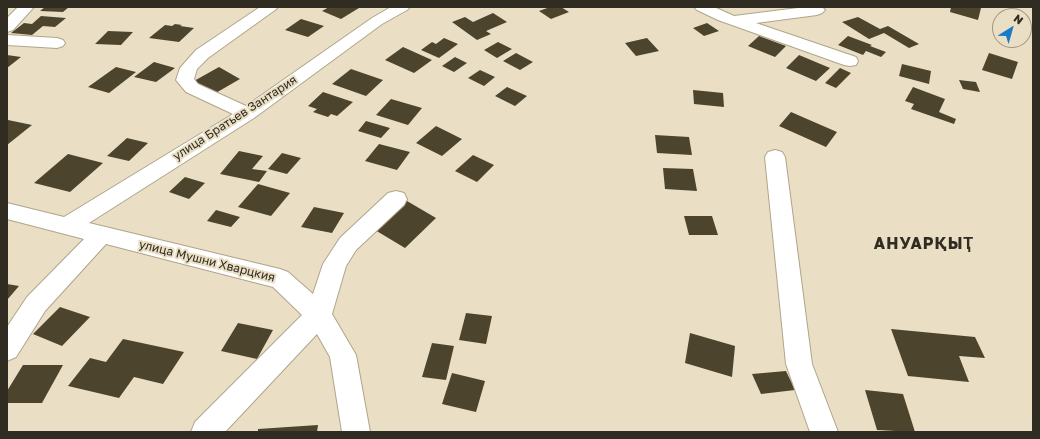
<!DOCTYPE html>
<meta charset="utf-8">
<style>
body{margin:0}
#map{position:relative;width:1040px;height:439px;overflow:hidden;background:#eadfc4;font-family:"Golos Text",sans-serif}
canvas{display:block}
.frame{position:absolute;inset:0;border:8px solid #302c22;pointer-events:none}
.north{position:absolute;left:992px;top:8px;width:40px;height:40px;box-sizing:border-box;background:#eadfc4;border:1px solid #a09783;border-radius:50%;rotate:37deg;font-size:11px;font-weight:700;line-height:16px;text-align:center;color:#302c22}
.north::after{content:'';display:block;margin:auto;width:14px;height:18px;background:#177bc7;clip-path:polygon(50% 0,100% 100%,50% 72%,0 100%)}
</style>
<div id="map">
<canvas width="1040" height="439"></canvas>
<div class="frame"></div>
<div class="north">N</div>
</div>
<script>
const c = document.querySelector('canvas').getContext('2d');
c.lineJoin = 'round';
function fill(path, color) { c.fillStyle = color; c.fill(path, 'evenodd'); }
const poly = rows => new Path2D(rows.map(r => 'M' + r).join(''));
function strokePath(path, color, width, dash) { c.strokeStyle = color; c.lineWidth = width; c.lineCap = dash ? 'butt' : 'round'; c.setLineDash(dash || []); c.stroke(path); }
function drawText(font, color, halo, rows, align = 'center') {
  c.font = font + ' "Golos Text",sans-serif'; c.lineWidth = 4; c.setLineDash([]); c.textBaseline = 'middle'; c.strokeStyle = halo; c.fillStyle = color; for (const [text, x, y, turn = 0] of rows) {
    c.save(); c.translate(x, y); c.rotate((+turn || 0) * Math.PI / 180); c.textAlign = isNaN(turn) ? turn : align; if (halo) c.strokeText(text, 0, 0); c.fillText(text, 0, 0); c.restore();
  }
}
const building = poly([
 [45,7,69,7,63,12,40,11],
 [329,7,357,7,359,8,341,19,322,11],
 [550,7,561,7,569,12,551,19,539,11],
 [951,7,976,7,981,8,978,20,950,12],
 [493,13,507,22,486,31,491,34,477,40,452,22,465,17,473,22],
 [41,16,66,18,55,27,43,26,32,35,11,33,24,23,32,24],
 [858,17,880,29,888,26,919,44,909,48,884,33,869,39,842,22],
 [301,19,324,26,308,37,285,30],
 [707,23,719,31,704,36,693,28],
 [175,24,182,25,180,26,194,28,179,42,149,38,165,25,172,26],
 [108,31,133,32,121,45,95,44],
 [759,36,786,46,775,57,748,46],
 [848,36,872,45,870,46,886,52,881,57,866,51,863,55,838,45],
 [444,38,458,44,439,58,421,50,432,42,436,44],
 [647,38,659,51,636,56,625,43],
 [498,42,512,49,497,58,484,50],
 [403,47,432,60,414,73,385,60],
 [516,53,533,62,520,70,503,61],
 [989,53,1018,62,1012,79,982,70],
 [7,55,21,57,7,68],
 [799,55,830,68,816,81,786,68],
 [455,57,467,63,454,72,442,66],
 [154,62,175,68,156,82,134,77],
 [902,64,931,71,929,84,899,76],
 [116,67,136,72,109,93,88,87],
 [219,67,240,79,214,94,194,81],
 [840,68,851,73,836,88,825,83],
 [351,69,383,80,366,96,332,84],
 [480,70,495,77,484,86,468,78],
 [959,80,976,82,980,92,963,89],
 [507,87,527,96,515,106,495,96],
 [913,87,945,99,939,112,956,119,954,124,911,109,914,104,905,101],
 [693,90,723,93,724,107,694,104],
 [323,92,353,102,337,116,331,114,328,117,313,112,317,109,308,106],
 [391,99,422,108,408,125,376,115],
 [791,112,837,132,826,147,779,126],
 [8,120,32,125,7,145,7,121],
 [366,121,390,128,381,138,358,131],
 [436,126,462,139,442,156,416,143],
 [655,135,689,137,692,155,657,153],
 [127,138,148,143,129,161,107,156],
 [379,144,410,152,397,170,365,161],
 [239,151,263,156,252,169,267,171,259,182,220,174],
 [282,153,301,158,287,174,268,169],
 [68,154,103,163,70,192,34,183],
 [473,155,494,165,477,182,455,171],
 [663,168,693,169,697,191,665,189],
 [185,177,205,183,189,199,169,192],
 [258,184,290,193,271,216,238,207],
 [407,201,436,218,405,248,375,230],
 [314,207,344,213,332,233,301,227],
 [216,210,240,217,231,227,207,221],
 [684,216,712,216,718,235,689,235],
 [7,284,19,286,7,300],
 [60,307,90,317,62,346,33,334],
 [466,313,492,316,486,344,459,340],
 [238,323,273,330,257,359,221,351],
 [891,329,975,337,985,358,959,356,969,382,908,376],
 [690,333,735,346,732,377,685,363],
 [123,339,184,352,163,384,134,377,119,398,68,386,90,358,106,362],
 [432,343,454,346,446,380,422,377],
 [23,365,63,365,42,403,7,403,7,391],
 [786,371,795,390,761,394,752,374],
 [452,373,485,381,476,412,442,404],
 [865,390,903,394,915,432,877,430],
 [318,425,317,432,258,432,258,429]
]);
const minor = poly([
 [18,7,34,7,13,30,7,32,7,18,18,7],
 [260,7,278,7,275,10,208,58,197,69,194,79,198,84,246,106,372,18,391,7,410,7,407,10,382,24,254,118,89,223,280,269,288,272,313,294,323,264,340,238,388,193,396,191,404,193,407,199,404,205,356,250,346,266,332,314,356,355,370,432,342,432,330,357,317,334,225,432,191,432,195,422,302,315,273,287,106,244,45,311,16,357,7,361,7,327,27,297,84,239,7,219,7,203,64,217,233,114,186,92,176,80,180,68,196,50,260,7],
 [694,7,714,7,734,16,806,7,822,7,825,10,822,13,817,15,756,23,856,57,858,61,856,65,850,66,844,65,718,20,697,10,694,7],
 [7,35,57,38,63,40,65,43,63,46,57,48,7,45,7,35],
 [775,150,782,152,785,157,812,364,838,432,810,432,786,364,765,157,768,152,775,150]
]);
const streetNames = [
 ["улица Братьев Зантария",235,118,-33],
 ["улица Мушни Хварцкия",207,261,14]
];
const districtNames = [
 ["АНУАРҚЫҬ",924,244]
];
fill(building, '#4d442d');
strokePath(minor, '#afa58b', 2);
fill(minor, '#fff');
drawText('12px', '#302c22', '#eadfc4', streetNames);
c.letterSpacing = '1px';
drawText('bold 16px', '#302c22', '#eadfc4', districtNames);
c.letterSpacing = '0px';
</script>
